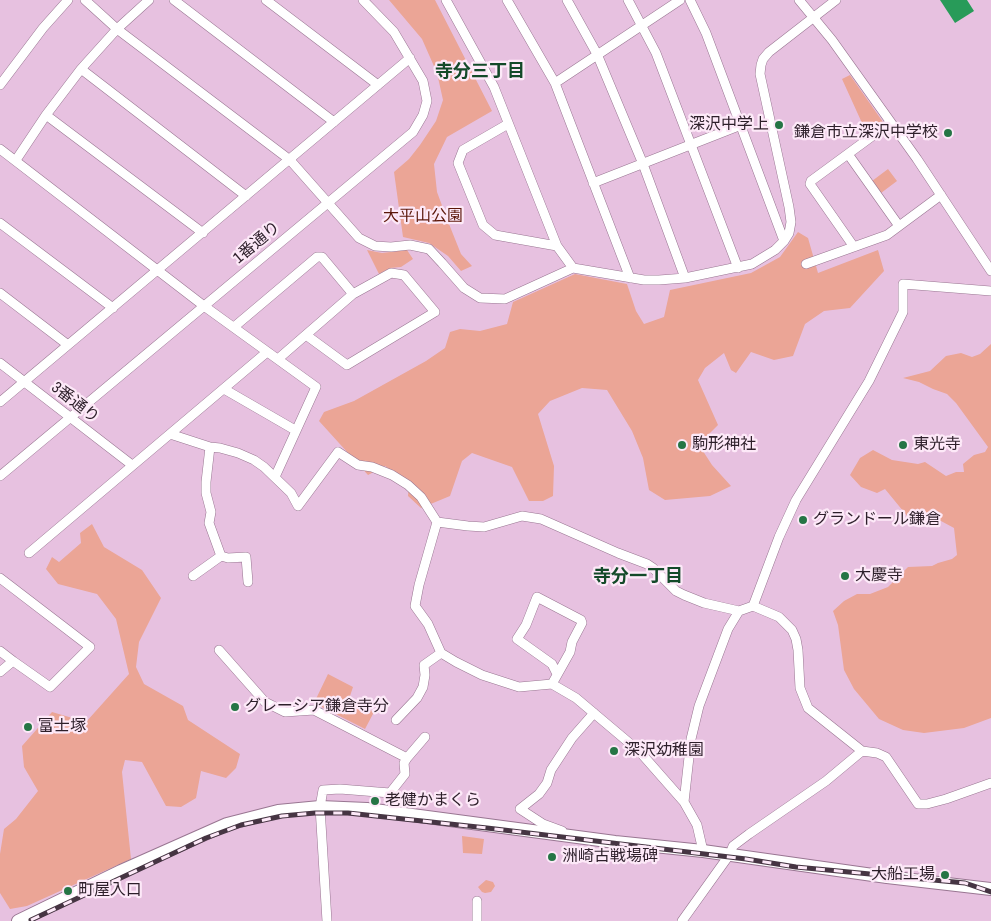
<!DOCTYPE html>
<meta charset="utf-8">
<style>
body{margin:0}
canvas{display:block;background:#e7c1e0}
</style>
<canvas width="991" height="921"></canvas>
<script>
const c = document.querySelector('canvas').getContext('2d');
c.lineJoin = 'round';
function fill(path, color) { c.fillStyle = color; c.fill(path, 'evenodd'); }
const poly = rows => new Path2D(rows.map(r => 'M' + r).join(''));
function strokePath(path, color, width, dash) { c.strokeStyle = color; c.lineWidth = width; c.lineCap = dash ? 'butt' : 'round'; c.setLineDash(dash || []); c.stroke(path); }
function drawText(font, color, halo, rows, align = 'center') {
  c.font = font + ' "Archivo Narrow","Noto Sans JP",sans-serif'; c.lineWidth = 4.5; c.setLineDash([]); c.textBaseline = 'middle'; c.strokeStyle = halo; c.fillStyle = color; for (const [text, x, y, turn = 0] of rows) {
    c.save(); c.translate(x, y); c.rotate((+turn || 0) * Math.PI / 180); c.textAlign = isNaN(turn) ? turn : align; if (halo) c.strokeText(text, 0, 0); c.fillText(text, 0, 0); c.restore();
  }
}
const green = poly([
 [389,0,435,0,492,111,447,137,434,164,437,192,447,219,461,254,472,266,461,271,448,256,429,243,403,237,394,172,409,159,420,145,436,121,443,100,437,73,422,39],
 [850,75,883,122,867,134,842,79],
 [888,169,897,181,881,193,872,181],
 [798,232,808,238,818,273,878,250,884,271,850,308,824,311,805,324,793,356,774,360,751,352,736,373,731,370,724,353,705,368,698,380,718,425,709,434,701,448,712,465,731,486,710,496,665,500,649,490,643,458,632,431,607,390,582,388,550,401,538,414,554,466,553,496,543,501,529,501,512,467,472,453,462,461,450,496,421,508,408,496,409,483,385,466,368,475,319,421,324,412,354,401,426,361,445,348,450,332,460,329,480,331,507,324,513,302,575,274,627,284,636,311,644,324,664,317,670,290,751,273,780,257],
 [367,250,382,253,407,250,413,259,401,267,390,268,379,274],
 [991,344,991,718,964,728,924,733,903,730,879,719,854,689,844,670,838,625,833,611,844,601,857,594,870,594,888,587,908,567,932,566,938,563,952,559,957,555,954,528,941,521,930,520,922,509,918,514,908,517,885,489,877,493,861,487,850,475,860,458,873,450,892,460,918,464,925,462,946,476,956,472,964,472,963,464,974,455,985,452,988,447,956,403,947,394,933,389,919,382,903,378,930,371,946,356,961,353,972,357,980,354],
 [92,524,104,547,142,570,161,598,139,642,136,667,144,684,183,706,188,720,240,754,236,768,226,778,201,771,196,798,181,807,166,806,142,762,125,760,122,772,131,859,27,906,10,909,0,893,0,854,4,829,16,819,38,791,24,767,22,746,52,712,86,722,129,674,116,619,97,594,58,584,46,569,52,557,59,562,81,543,80,533],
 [328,674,353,687,349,699,374,712,365,729,314,703],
 [462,836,484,839,482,854,463,853],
 [486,880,493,882,495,886,491,892,485,893,482,892,478,887]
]);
const water = poly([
 [940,0,967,0,974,11,955,23]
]);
const street = poly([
 [85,0,117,29,290,160,359,238,375,246,391,247,410,245,429,249,442,263,464,288,480,298,505,299,573,268],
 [174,0,334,122],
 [266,0,378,85],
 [446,0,494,87,557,246,573,268,644,280,659,280,685,278,752,264,775,250,784,241,789,233,791,222,789,207,760,74,761,65,763,59,769,52,836,0],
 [507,0,555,83,630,278],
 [567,0,597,54,643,164,685,278],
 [628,0,656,53,738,268],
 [690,0,706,33,784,241],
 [799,0,832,40,917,159,991,271],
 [81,69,246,196],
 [555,83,680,0],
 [0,85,43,28,68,0],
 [46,115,203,233],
 [508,124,463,150,458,163,483,225,495,235,557,246],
 [0,149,204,306,316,387,275,477],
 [848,154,899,226],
 [16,160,46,115,81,69,117,29,149,0],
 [593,183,741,125],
 [0,223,113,308],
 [854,247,810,184,811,181,890,123],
 [806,264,887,235,941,195],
 [0,293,68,345],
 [234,327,317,257,322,257,353,294],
 [278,359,353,294,391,273,404,275,435,312,347,365,306,335],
 [0,363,132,465],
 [224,389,295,430],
 [0,402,410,58],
 [170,434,210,447,220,448,238,453,254,460,264,467,291,493,298,506,338,452,358,465,372,467,392,475,408,485,421,497,437,522,419,585,415,606,428,624,441,653,456,662,482,675,519,687,552,684,576,698,640,752,684,802,697,825,703,851],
 [210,447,206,482,206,493,211,512,209,523,221,556],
 [0,476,413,132,423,115,427,101,423,81,394,32,363,0],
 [437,522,468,526,484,527,522,516,541,519,618,553,647,564,653,568,676,591,684,595,704,603,739,611,753,606,779,617,792,630,796,639,798,650,800,688,808,708,862,751,877,753,886,757,918,804,927,804,946,799,991,783],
 [29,553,267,352],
 [193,576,221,556,228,558,246,557,248,582],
 [0,578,90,647,50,687,13,661,0,672],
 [753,606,779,537,796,500,869,381,903,312,903,284,991,291],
 [219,650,265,702,285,712,314,710,407,758,404,763,405,774,390,793,340,789,323,790,320,807,327,921],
 [0,651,13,661],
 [552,684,570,652,572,642,582,623,581,620,537,597,526,625,517,639,552,664,557,674],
 [396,720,417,698,423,687,425,675,424,665,441,653],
 [407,758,425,737],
 [684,802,691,739,699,706,728,629,739,611],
 [562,833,562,831,543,824,520,809,539,794,547,783,551,770,572,738,594,713],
 [477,901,477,921],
 [682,921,730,854,733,846,749,834,826,781,862,751]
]);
const secondary = poly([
 [18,921,121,871,227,824,278,811,320,807,367,809,615,842,703,851,887,877,991,889]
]);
const rail = poly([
 [31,920,206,838,241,825,282,816,315,813,348,813,487,828,746,859,796,867,965,883,991,892]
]);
const markers = [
 [779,125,5,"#257545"],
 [948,133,5,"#257545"],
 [682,445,5,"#257545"],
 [903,445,5,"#257545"],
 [803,520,5,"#257545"],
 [845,576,5,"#257545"],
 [235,707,5,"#257545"],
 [28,727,5,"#257545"],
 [614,751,5,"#257545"],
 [375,801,5,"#257545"],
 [552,857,5,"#257545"],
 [945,875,5,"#257545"],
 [68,891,5,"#257545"]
];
const poiNames = [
 ["深沢中学上",769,125,"right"],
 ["鎌倉市立深沢中学校",938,133,"right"],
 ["駒形神社",692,445],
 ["東光寺",913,445],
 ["グランドール鎌倉",813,520],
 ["大慶寺",855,576],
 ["グレーシア鎌倉寺分",245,707],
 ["富士塚",38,727],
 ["深沢幼稚園",624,751],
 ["老健かまくら",385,801],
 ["洲崎古戦場碑",562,857],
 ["大船工場",935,875,"right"],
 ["町屋入口",78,891]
];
const parkNames = [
 ["大平山公園",423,217]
];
const streetNames = [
 ["1番通り",257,243,-40],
 ["3番通り",75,403,38]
];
const neighbourhoodNames = [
 ["寺分三丁目",480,72],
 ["寺分一丁目",638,577]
];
fill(green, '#eba596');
fill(water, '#289b59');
strokePath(street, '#997692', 10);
strokePath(secondary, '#997692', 14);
strokePath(street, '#fff', 9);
strokePath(secondary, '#fff', 12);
strokePath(rail, '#463543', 5);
strokePath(rail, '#fde9f8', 3, [9]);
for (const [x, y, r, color] of markers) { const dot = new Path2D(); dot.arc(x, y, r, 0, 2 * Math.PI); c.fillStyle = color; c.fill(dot); strokePath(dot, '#fde9f8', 2); }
drawText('16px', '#2d1f2a', '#fde9f8', poiNames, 'left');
drawText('16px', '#5c1709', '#fde9f8', parkNames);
drawText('16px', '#2d1f2a', '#fde9f8', streetNames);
drawText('bold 18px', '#134a29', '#fde9f8', neighbourhoodNames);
</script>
